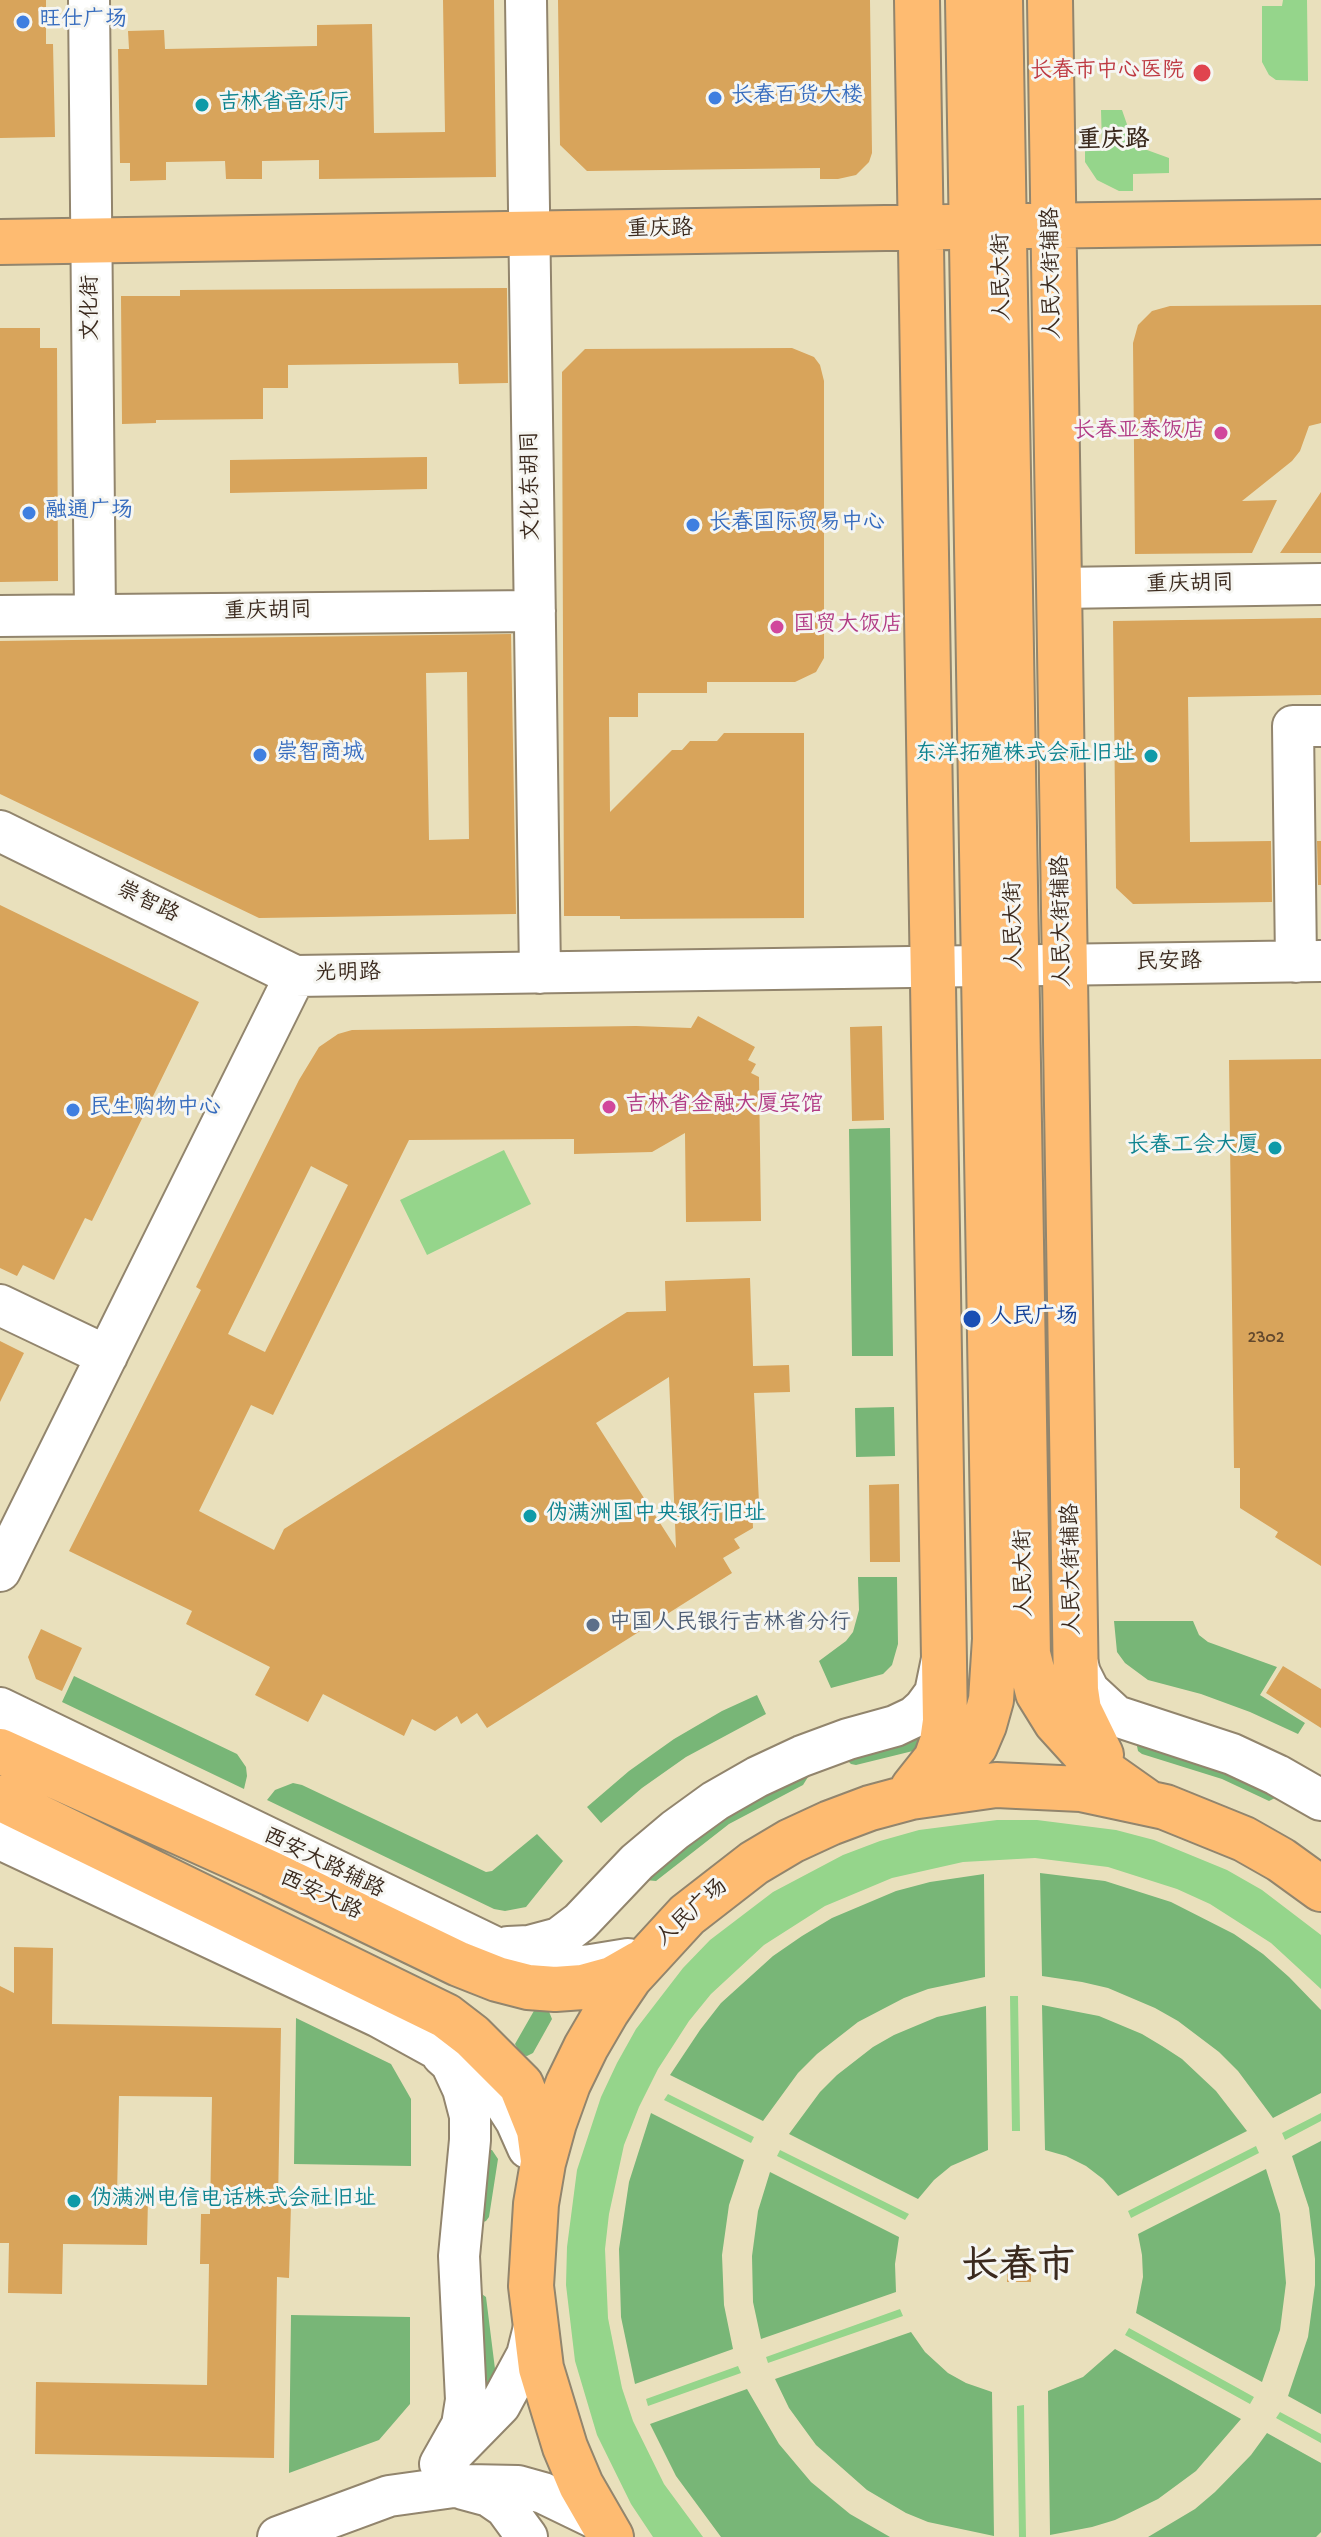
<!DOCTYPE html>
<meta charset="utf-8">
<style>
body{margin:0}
canvas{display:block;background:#e9e0bc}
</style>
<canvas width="1321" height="2537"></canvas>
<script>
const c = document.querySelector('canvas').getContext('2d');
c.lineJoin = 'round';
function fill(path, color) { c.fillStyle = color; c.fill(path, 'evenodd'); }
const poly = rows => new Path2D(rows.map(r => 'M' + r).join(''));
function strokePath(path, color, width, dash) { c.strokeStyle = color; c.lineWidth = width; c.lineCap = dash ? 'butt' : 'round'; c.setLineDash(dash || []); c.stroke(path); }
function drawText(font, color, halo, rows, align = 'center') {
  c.font = font + ' "Gochi Hand","LXGW WenKai TC",sans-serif'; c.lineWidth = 6; c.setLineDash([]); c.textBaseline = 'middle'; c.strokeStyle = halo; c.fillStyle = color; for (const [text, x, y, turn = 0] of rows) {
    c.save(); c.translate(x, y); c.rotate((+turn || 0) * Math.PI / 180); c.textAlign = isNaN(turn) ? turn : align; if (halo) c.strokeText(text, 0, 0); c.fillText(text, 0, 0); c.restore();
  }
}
const green = poly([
 [1283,0,1307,0,1308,81,1276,80,1269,75,1262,62,1262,6,1282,6],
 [1101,110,1122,110,1130,133,1138,143,1147,150,1169,158,1169,173,1133,174,1133,191,1119,191,1097,180,1085,162,1085,146,1102,146],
 [504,1150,531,1204,427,1255,400,1200],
 [997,1820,1037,1820,1116,1830,1154,1840,1227,1870,1262,1890,1321,1935,1321,1989,1271,1943,1210,1904,1177,1889,1108,1867,1035,1858,963,1862,892,1878,825,1906,764,1945,711,1994,689,2021,658,2069,639,2107,624,2145,609,2214,605,2249,608,2318,622,2388,633,2421,664,2484,703,2537,653,2537,631,2504,597,2435,575,2361,566,2285,567,2247,577,2170,601,2097,617,2063,636,2029,683,1968,710,1940,773,1892,843,1855,880,1841,919,1830],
 [1010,1996,1018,1996,1020,2131,1012,2131],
 [668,2094,754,2137,751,2143,664,2100],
 [1321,2113,1321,2121,1285,2140,1282,2133],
 [1256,2146,1259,2153,1131,2218,1128,2211],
 [780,2150,909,2214,905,2220,777,2156],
 [900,2309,903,2316,768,2363,766,2357],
 [1129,2328,1254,2397,1250,2404,1125,2335],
 [738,2366,741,2373,648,2406,646,2399],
 [1024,2405,1026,2537,1019,2537,1017,2406],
 [1280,2412,1321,2434,1321,2443,1276,2418]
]);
const forest = poly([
 [890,1128,893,1356,852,1356,849,1129],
 [894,1407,895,1456,856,1457,855,1408],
 [858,1577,897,1577,898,1644,892,1665,883,1674,831,1688,819,1661,846,1641,853,1632,859,1610],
 [1114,1621,1193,1621,1199,1635,1208,1642,1277,1667,1260,1695,1305,1723,1298,1734,1250,1712,1201,1694,1148,1680,1125,1663,1117,1652],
 [74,1676,237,1754,246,1767,247,1776,244,1789,62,1702],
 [757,1695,766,1714,686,1757,642,1788,601,1823,587,1807,629,1771,674,1739,722,1711],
 [924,1733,921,1749,856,1765,851,1764,844,1757],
 [1145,1734,1279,1796,1269,1801,1222,1779,1142,1754,1138,1751,1136,1741],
 [808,1772,808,1777,803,1785,729,1824,656,1881,645,1880,679,1836],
 [293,1783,302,1785,486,1872,492,1871,537,1834,563,1861,526,1907,505,1911,494,1909,267,1800,275,1790],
 [1040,1873,1105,1881,1171,1902,1234,1934,1263,1954,1289,1977,1321,2010,1321,2093,1273,2118,1238,2071,1219,2052,1178,2021,1155,2008,1108,1988,1082,1982,1042,1976],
 [984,1874,985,1977,928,1989,904,1998,858,2022,817,2054,798,2073,763,2121,670,2075,700,2030,721,2003,773,1956,802,1936,832,1918,896,1891,930,1882],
 [1042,2005,1099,2016,1142,2034,1162,2046,1182,2059,1216,2091,1247,2131,1118,2196,1103,2179,1086,2166,1066,2156,1045,2150],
 [986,2006,988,2150,951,2166,934,2180,918,2199,789,2134,820,2092,837,2075,873,2047,894,2035,937,2017],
 [535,2009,548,2009,552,2019,533,2053,527,2056,521,2055,515,2044],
 [296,2018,391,2064,411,2099,411,2166,294,2164],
 [651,2113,744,2160,729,2205,722,2255,724,2305,733,2349,635,2384,621,2317,619,2249,629,2182],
 [1321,2141,1321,2414,1288,2396,1308,2337,1315,2285,1315,2259,1309,2208,1292,2156],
 [487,2150,492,2150,498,2159,489,2217,486,2221,478,2224],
 [1266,2169,1280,2214,1286,2283,1280,2330,1262,2382,1136,2313,1143,2277,1142,2255,1138,2234],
 [770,2172,899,2237,895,2264,896,2292,761,2339,753,2302,752,2256,758,2211],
 [479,2292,486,2297,496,2377,488,2385,482,2384],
 [291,2315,410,2317,410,2404,379,2440,289,2473],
 [911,2332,925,2352,948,2373,966,2383,992,2392,994,2536,928,2522,906,2513,867,2490,816,2445,789,2408,775,2379],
 [1115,2349,1241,2419,1196,2471,1158,2499,1115,2520,1092,2527,1050,2535,1048,2391,1083,2377],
 [747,2389,779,2444,811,2482,850,2514,890,2537,721,2537,676,2476,650,2424],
 [1267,2433,1321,2463,1321,2532,1316,2537,1148,2537,1195,2509,1215,2492,1251,2455]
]);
const building = poly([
 [0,0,46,0,46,44,53,44,55,137,0,138],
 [443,0,494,0,496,177,319,179,319,160,262,161,262,179,226,179,225,161,166,162,166,180,130,181,130,163,120,163,118,49,129,49,128,31,164,30,165,49,317,46,317,25,372,24,374,133,445,132],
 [558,0,870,0,872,153,869,162,856,175,838,179,820,179,820,168,587,171,560,145],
 [507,288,508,383,459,384,458,363,288,365,288,388,263,388,263,419,156,420,156,423,122,424,121,296,180,296,180,290],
 [1321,305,1321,423,1309,426,1300,451,1292,461,1242,501,1277,500,1252,553,1135,554,1133,343,1138,325,1152,311,1170,306],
 [0,328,40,328,40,348,57,348,58,581,0,582],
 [792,348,814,357,820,365,824,381,824,658,816,672,795,682,707,682,707,693,638,693,638,717,609,717,610,812,672,750,682,750,690,741,717,741,724,733,804,733,804,918,620,919,620,916,564,916,562,372,585,349],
 [427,457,427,489,230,493,230,460],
 [1321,492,1321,553,1280,553],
 [1321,618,1321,695,1188,697,1190,842,1271,841,1272,902,1133,904,1116,888,1113,621],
 [511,634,516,914,259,918,0,794,0,641],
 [467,672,469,839,429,840,426,673],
 [1317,841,1321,841,1321,885,1318,885],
 [0,905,199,1002,92,1221,85,1218,54,1280,23,1265,17,1276,0,1268],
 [698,1016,755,1047,748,1060,756,1064,751,1073,759,1077,761,1221,686,1222,685,1133,652,1152,574,1154,574,1139,409,1140,273,1415,251,1405,199,1511,274,1550,284,1529,627,1312,666,1311,665,1281,750,1278,753,1366,789,1365,790,1392,754,1393,759,1503,752,1504,753,1528,734,1539,740,1548,723,1558,732,1573,487,1728,477,1713,461,1724,457,1716,435,1731,412,1719,404,1736,323,1694,308,1722,255,1695,270,1667,186,1624,192,1611,69,1551,201,1290,196,1287,299,1080,319,1047,338,1034,352,1030,636,1026,691,1028],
 [311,1166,348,1185,265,1352,228,1334],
 [669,1377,676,1548,596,1423],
 [882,1026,884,1120,852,1121,850,1027],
 [1321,1059,1321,1566,1275,1537,1278,1532,1240,1508,1240,1468,1234,1468,1229,1060],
 [0,1341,24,1353,0,1402],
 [899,1484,900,1562,870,1562,869,1485],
 [41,1629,82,1648,62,1691,36,1679,28,1657],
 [1283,1666,1321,1689,1321,1728,1266,1693],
 [14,1947,53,1948,52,2024,281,2028,278,2204,291,2204,289,2278,277,2277,274,2458,35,2454,36,2382,207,2385,209,2264,200,2264,201,2214,210,2214,212,2097,119,2096,117,2198,148,2198,147,2245,63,2244,62,2294,8,2293,9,2243,0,2243,0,1986,14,1993],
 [1007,2259,1031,2259,1031,2282,1007,2282]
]);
const minor = poly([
 [89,0,95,615],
 [526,0,540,973],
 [1059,588,1321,584],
 [0,616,535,611],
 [0,831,295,976],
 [1296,962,1293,726,1321,726],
 [0,1305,107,1356],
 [0,1571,295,976,1321,961],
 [1076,1657,1080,1673,1089,1691,1116,1716,1232,1754,1277,1775,1321,1800],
 [0,1708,511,1955,532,1961,585,1966,628,1959],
 [0,1839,379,2017,459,2061,483,2079,502,2099,516,2121,528,2148],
 [508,1947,529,1946,559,1938,580,1922,637,1862,675,1830,715,1801,757,1777,802,1756,848,1739,895,1726,914,1717,924,1708,935,1693,942,1659],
 [454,2452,500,2405,527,2355,534,2327],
 [440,2464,462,2425,466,2400,459,2256,470,2140,470,2116,463,2089,451,2063,442,2055],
 [463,2489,489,2496,505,2507,527,2537],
 [278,2537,389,2496,468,2485,518,2486,543,2493,601,2521]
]);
const major = poly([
 [1000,0,1028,1654,1038,1693,1056,1722,1096,1766,1147,1802],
 [1050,0,1076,1690,1079,1710,1101,1755],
 [1026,226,1321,222],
 [0,242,949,227],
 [0,1751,272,1874,459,1964,497,1979,528,1987,555,1989,583,1987,612,1979,640,1963],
 [913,1788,936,1759,942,1742,945,1721,917,0],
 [911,1797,947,1776,975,1746,984,1725,991,1700,995,1639,968,0],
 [0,1798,446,2016,472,2036,521,2085,539,2130,543,2160],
 [611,2537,581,2485,565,2447,541,2368,531,2286,536,2204,543,2163,554,2123,568,2084,586,2047,607,2011,630,1977,687,1915,754,1863,791,1841,830,1823,870,1808,911,1797,996,1785,1081,1789,1165,1807,1244,1839,1281,1860,1321,1889]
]);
const markers = [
 [23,22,8,"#3f7fe0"],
 [1202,73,10,"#e0444e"],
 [715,98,8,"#3f7fe0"],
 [202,105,8,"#0f9aa8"],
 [1221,433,8,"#d1479c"],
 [29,513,8,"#3f7fe0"],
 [693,525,8,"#3f7fe0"],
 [777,627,8,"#d1479c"],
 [260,755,8,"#3f7fe0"],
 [1151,756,8,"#0f9aa8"],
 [609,1107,8,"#d1479c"],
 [73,1110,8,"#3f7fe0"],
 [1275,1148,8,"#0f9aa8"],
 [972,1319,10,"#1a4fb4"],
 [530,1516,8,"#0f9aa8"],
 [593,1625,8,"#5c6f8a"],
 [74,2201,8,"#0f9aa8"]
];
const numberNames = [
 ["2302",1266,1339]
];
const shopNames = [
 ["旺仕广场",39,22],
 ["长春百货大楼",731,98],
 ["融通广场",45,513],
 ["长春国际贸易中心",709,525],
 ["崇智商城",276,755],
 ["民生购物中心",89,1110]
];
const healthNames = [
 ["长春市中心医院",1184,73]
];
const cultureNames = [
 ["吉林省音乐厅",218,105],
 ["东洋拓殖株式会社旧址",1135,756,"right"],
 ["长春工会大厦",1259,1148,"right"],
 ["伪满洲国中央银行旧址",546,1516],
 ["伪满洲电信电话株式会社旧址",90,2201]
];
const streetNames = [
 ["重庆路",660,231,-1],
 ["人民大街辅路",1054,273,-91],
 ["人民大街",1004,277,-91],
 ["文化街",93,308,-90],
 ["文化东胡同",533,486,-91],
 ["重庆胡同",1190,586,-1],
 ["重庆胡同",268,613,-1],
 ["崇智路",147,904,26],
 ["人民大街辅路",1064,921,-91],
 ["人民大街",1016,925,-91],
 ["民安路",1169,964,-1],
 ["光明路",348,975,-1],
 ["人民大街辅路",1074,1569,-91],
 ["人民大街",1026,1573,-91],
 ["西安大路辅路",323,1865,26],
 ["西安大路",320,1897,25],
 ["人民广场",693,1914,-42]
];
const hotelNames = [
 ["长春亚泰饭店",1205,433,"right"],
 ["国贸大饭店",793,627],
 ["吉林省金融大厦宾馆",625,1107]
];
const transitNames = [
 ["人民广场",990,1319]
];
const serviceNames = [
 ["中国人民银行吉林省分行",609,1625]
];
const neighbourhoodNames = [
 ["重庆路",1113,142]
];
const townNames = [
 ["长春市",1018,2270]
];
fill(green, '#95d58b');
fill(forest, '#78b677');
fill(building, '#d8a45b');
strokePath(minor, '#92856d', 44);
strokePath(major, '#92856d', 48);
strokePath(minor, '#fff', 40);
strokePath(major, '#febb71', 44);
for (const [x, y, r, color] of markers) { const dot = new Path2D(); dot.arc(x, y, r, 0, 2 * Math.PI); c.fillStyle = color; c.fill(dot); strokePath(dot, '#f6f6f2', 3); }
drawText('18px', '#62482d', null, numberNames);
drawText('22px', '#366cbe', '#f6f6f2', shopNames, 'left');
drawText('22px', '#be3a42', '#f6f6f2', healthNames, 'right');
drawText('22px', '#0d838f', '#f6f6f2', cultureNames, 'left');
drawText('22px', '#3b2a1e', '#f6f6f2', streetNames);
drawText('22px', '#b23c85', '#f6f6f2', hotelNames, 'left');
drawText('22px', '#164399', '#f6f6f2', transitNames, 'left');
drawText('22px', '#4e5e75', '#f6f6f2', serviceNames, 'left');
drawText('bold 24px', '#3b2a1e', '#f6f6f2', neighbourhoodNames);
drawText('bold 38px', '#3b2a1e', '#f6f6f2', townNames);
</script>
